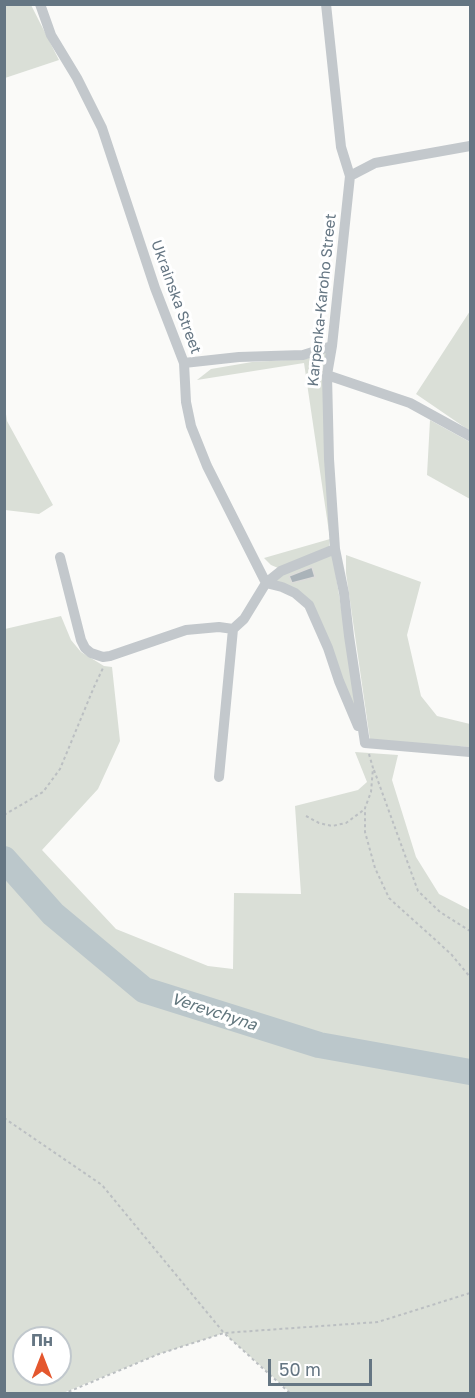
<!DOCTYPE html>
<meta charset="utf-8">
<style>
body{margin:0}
#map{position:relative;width:475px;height:1398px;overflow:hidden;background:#fafaf8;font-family:"Golos Text",sans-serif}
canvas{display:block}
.frame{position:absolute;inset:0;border:6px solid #657683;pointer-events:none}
.north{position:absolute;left:12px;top:1326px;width:60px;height:60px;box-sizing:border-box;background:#fff;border:2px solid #c1c8cd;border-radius:50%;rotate:0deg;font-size:16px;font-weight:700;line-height:24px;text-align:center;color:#657683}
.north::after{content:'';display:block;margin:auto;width:21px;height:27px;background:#e4572e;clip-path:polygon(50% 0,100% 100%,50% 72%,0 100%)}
.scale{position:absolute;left:268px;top:1359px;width:104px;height:27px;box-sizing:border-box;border:3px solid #657683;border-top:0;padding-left:8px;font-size:18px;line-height:21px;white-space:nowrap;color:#657683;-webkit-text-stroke:4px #fff;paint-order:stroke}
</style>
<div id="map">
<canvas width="475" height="1398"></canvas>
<div class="frame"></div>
<div class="north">Пн</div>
<div class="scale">50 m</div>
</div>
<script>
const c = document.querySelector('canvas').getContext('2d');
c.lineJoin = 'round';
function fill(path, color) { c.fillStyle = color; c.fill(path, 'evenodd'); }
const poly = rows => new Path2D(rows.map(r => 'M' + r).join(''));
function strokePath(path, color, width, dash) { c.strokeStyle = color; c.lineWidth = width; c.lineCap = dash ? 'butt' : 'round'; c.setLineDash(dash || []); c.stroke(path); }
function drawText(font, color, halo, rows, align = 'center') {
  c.font = font + ' "Golos Text",sans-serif'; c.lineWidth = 6; c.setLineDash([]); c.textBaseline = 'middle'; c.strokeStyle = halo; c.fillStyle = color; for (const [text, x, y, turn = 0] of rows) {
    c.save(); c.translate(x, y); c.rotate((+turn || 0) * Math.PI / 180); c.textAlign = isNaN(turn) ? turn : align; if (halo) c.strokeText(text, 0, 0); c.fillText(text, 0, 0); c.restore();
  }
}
const green = poly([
 [5,5,31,5,59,60,5,78],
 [470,311,470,431,416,394],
 [326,352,330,539,329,547,278,568,271,565,264,558,330,539,304,363,197,380,211,369,252,362,306,359],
 [4,400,7,421,53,505,39,514,5,510],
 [430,420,470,442,470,499,427,475],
 [332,552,360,723,313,607,272,581,282,574],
 [346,555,421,582,407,635,421,696,437,716,470,724,470,747,370,740,346,573],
 [61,616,71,640,81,652,104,666,112,667,120,741,98,789,42,850,116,929,208,966,233,969,234,893,301,894,295,806,358,790,367,782,355,752,398,755,392,780,416,857,439,894,470,910,470,1393,291,1393,224,1333,159,1354,63,1393,5,1393,5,629],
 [24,1338,60,1338,60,1374,24,1374]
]);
const river = poly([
 [4,859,53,914,144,990,319,1045,470,1072]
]);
const building = poly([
 [312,567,315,577,292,583,289,576,312,567]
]);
const path = poly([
 [369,754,373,768,371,792,365,808,365,832,375,868,389,898,451,954,470,977],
 [374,770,418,891,440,912,470,931],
 [4,815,43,792,60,769,94,687,103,668],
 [306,816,319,823,332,826,346,823,365,809],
 [4,1118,102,1185,224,1333,378,1322,470,1293],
 [63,1394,159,1354,224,1333,291,1394]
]);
const street = poly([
 [40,4,51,35,77,78,102,128,155,288,184,363,186,402,191,426,207,466,266,583],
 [326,4,341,147,350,176,332,346,327,375,329,459,335,549,344,593,349,636,365,743],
 [350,176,375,163,470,146],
 [184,363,239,357,303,355,332,346],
 [327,375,410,403,470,436],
 [60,557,81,640,85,648,91,653,103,657,110,656,186,630,219,627,233,629,244,619,266,583,281,571,335,549],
 [266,583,282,587,295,593,309,605,328,648,339,681,358,726],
 [365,743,470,752],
 [219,777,233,629]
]);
const streetNames = [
 ["Ukrainska Street",176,297,70],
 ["Karpenka-Karoho Street",322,300,-84]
];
const waterNames = [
 ["Verevchyna",214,1012,18]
];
fill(green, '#dadfd7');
strokePath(river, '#bbc7cb', 26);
fill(building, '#aab3b9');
strokePath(building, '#dcdcda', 1.5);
strokePath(path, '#bbbfc2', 2, [3, 3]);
strokePath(street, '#c3c8cc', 10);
drawText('15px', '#657683', '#fff', streetNames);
drawText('italic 16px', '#60757c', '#fff', waterNames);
</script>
